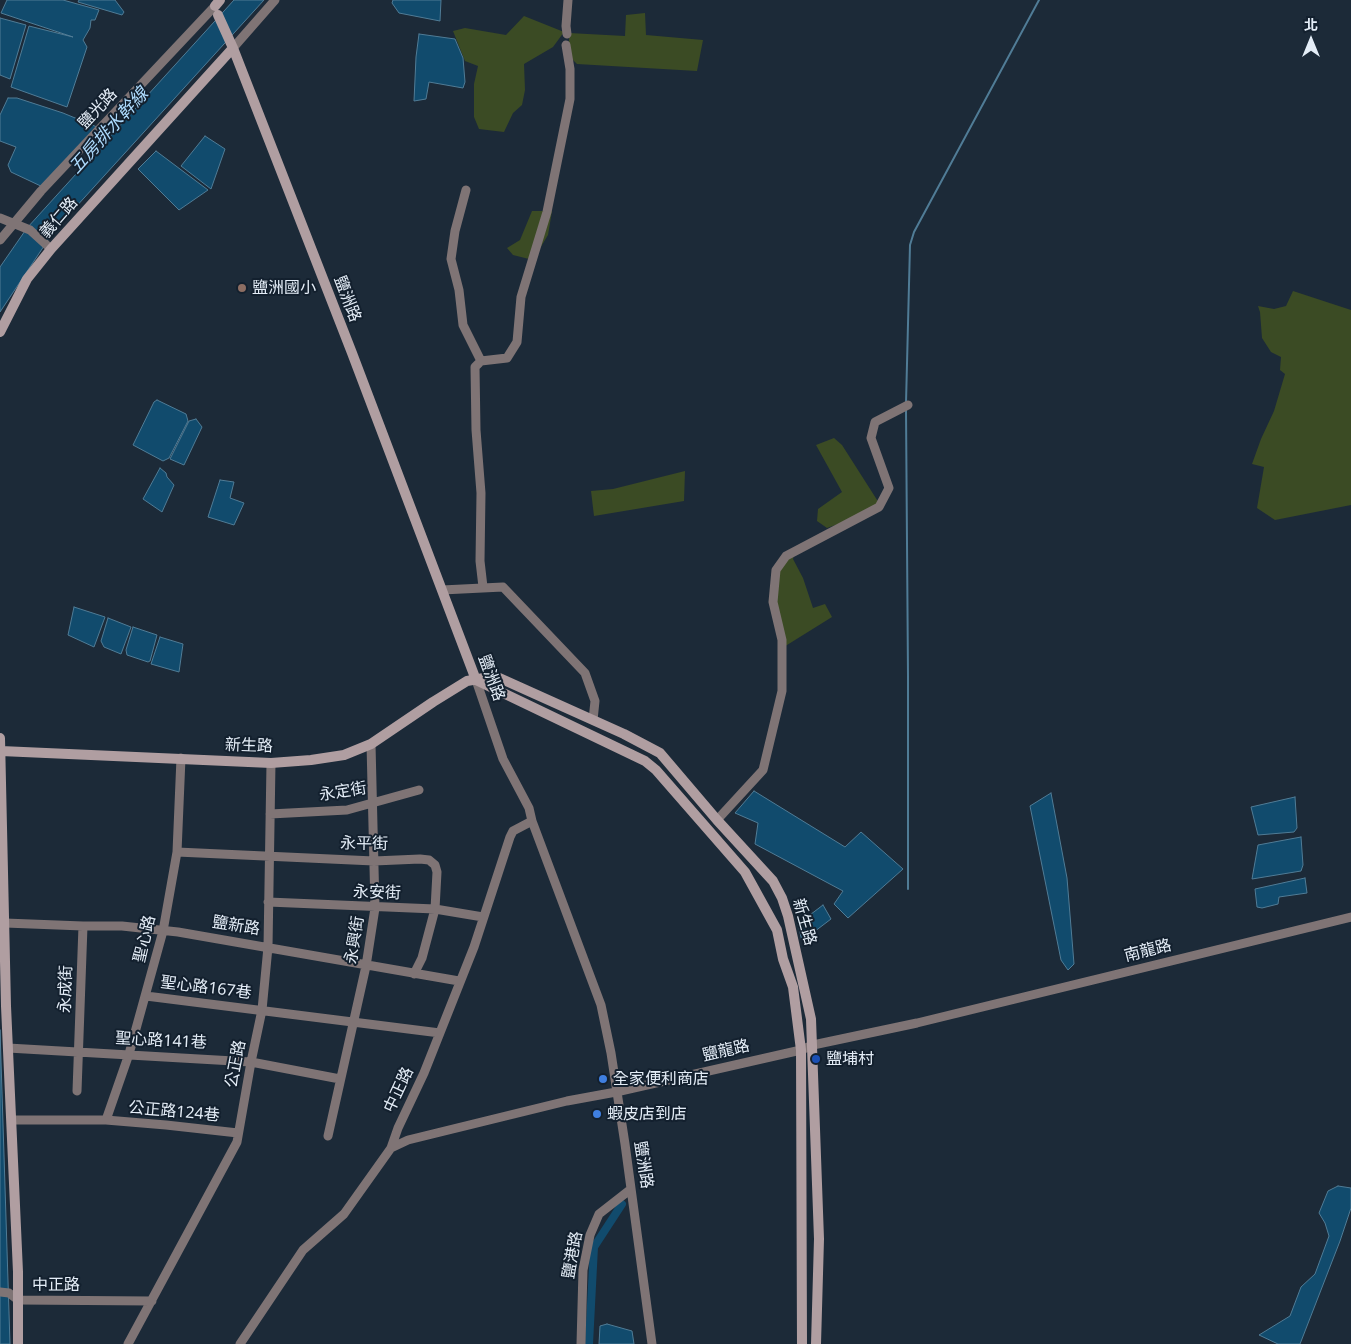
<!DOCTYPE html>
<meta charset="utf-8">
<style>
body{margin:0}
#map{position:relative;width:1351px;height:1344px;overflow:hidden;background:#1c2a38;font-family:"Noto Sans","Noto Sans TC",sans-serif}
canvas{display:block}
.north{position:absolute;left:1286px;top:15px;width:50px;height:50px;-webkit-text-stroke:4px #13202e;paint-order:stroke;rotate:0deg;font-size:14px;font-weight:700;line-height:20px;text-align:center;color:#e4edf7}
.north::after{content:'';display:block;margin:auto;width:18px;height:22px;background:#e4edf7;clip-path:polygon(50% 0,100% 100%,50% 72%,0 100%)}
</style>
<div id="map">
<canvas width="1351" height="1344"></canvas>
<div class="north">北</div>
</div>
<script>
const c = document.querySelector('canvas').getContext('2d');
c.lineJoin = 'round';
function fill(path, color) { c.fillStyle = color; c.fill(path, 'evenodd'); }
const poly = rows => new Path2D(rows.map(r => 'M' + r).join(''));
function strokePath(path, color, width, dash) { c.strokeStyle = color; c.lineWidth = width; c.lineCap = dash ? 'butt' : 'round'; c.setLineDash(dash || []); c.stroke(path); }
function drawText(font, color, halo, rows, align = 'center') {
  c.font = font + ' "Noto Sans","Noto Sans TC",sans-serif'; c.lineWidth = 4; c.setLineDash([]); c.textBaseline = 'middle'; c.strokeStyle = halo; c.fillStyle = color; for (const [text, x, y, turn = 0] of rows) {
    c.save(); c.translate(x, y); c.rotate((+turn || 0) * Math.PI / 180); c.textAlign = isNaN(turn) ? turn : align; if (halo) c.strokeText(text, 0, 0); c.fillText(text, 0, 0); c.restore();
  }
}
const green = poly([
 [645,13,646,35,703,40,697,71,577,64,569,56,569,33,625,36,626,15],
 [524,16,564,32,553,47,524,64,525,90,522,105,513,113,504,132,479,129,474,117,474,84,478,66,465,61,453,31,465,28,506,35],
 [532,211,552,211,548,235,533,260,513,255,507,248,520,240],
 [1293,291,1351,310,1351,505,1275,520,1257,508,1264,467,1252,464,1261,439,1274,411,1285,374,1280,370,1281,357,1271,352,1262,338,1260,312,1258,306,1274,309,1286,306],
 [834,438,842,445,879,503,858,517,827,528,817,521,818,509,842,492,816,445],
 [685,471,684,501,594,516,591,491,613,489],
 [796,548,793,559,803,578,813,608,825,604,832,617,779,650,775,569]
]);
const water = poly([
 [7,0,63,0,99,10,95,20,91,20,90,28,83,40,87,47,67,107,11,87,29,26,73,37,1,13,7,0],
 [79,0,115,0,124,12,122,15,78,2,79,0],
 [234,0,264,0,54,231,0,312,0,267,27,228,234,0],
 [393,0,441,0,440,21,399,13,392,3,393,0],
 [0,18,26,25,10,79,0,75,0,18],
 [419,34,455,39,463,58,465,82,463,88,429,82,426,99,414,101,416,57,419,34],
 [8,98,17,98,63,113,97,127,45,188,11,172,8,165,16,147,0,141,0,115,8,98],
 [205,136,225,149,211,189,181,166,205,136],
 [156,151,208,190,179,210,138,169,156,151],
 [157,400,186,414,188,421,169,458,163,461,133,445,154,402,157,400],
 [196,419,202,427,184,465,170,459,189,421,196,419],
 [160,468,166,473,167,477,174,485,162,512,143,499,160,468],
 [220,480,234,482,230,498,244,503,234,525,208,517,220,480],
 [74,607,105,617,94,647,68,635,74,607],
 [108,618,131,627,121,654,104,647,101,641,108,618],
 [133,627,157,635,150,661,148,662,127,655,126,650,133,627],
 [160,637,183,644,179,672,151,664,160,637],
 [754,791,845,847,861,832,903,869,848,918,834,904,843,891,755,844,758,823,735,813,754,791],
 [1051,793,1067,878,1074,964,1068,970,1061,960,1030,806,1051,793],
 [1295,797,1297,828,1294,832,1258,835,1251,807,1295,797],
 [1301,837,1303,865,1301,871,1252,879,1258,845,1301,837],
 [1305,878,1307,893,1279,897,1278,904,1262,908,1257,907,1255,889,1305,878],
 [823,905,831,919,802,941,798,924,823,905],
 [0,1030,10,1344,0,1344,0,1030],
 [1338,1186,1351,1188,1351,1208,1340,1241,1300,1344,1278,1344,1259,1335,1290,1316,1301,1287,1315,1274,1329,1236,1325,1223,1319,1213,1328,1191,1338,1186],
 [607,1324,632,1331,634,1344,599,1344,600,1326,607,1324]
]);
const stream = poly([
 [906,403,910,245,914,232,1039,0],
 [906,410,908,676,908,889]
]);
const canal = poly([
 [589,1344,594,1247,622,1204]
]);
const street = poly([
 [567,34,566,26,568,0],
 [233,48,275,0],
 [466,190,455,231,451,259,459,290,463,325,481,361],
 [0,218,30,230,51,249],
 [0,240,41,191,215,6],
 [483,587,480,561,481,493,476,430,475,367,481,361,507,358,517,342,521,297,547,212,570,99,570,69,566,45],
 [442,590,503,587,585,673,595,701,593,720],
 [476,680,503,759,529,808,532,821,601,1005,611,1053,625,1144,652,1344],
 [270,814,347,810,419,790],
 [717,820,763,770,782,691,782,640,773,602,776,570,786,556,879,507,889,488,871,438,875,422,908,405],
 [177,852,374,861,420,859,429,860,435,865,437,872,435,909,422,958,414,974],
 [268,902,435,909,483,917],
 [5,923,83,926,122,926,178,932,459,981],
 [146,996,440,1033],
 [8,1048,251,1062,340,1079],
 [77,1091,83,926],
 [12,1120,106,1120,166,1125,238,1133],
 [106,1120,129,1054,163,931,177,852,181,758],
 [328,1136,366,966,375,908,371,744],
 [391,1148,408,1140,567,1101,616,1092,801,1050,813,1045,917,1023,1351,917],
 [0,1292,9,1293,18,1300,152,1301],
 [128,1344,237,1142,251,1062,262,1010,268,947,271,763],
 [240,1344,303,1250,344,1214,391,1148,398,1128,424,1073,474,947,510,837,513,831,532,821],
 [581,1344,583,1270,590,1235,599,1214,631,1189]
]);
const secondary = poly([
 [215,6,220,0],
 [218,15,233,48,352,353,476,680],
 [0,332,27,279,51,249,233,48],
 [476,680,645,761,656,770,745,872,777,930,783,959,793,987,801,1050,802,1344],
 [0,738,6,1006,18,1272,18,1344],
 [1,751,271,763,311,760,344,755,371,744,433,702,467,681,495,676,624,734,660,753,717,820,773,881,782,898,788,916,811,1019,819,1239,816,1344]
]);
const markers = [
 [242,288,5,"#8d6e63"],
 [816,1059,5,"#1a4fb4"],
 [603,1079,5,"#3f7fe0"],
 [597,1114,5,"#3f7fe0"]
];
const streetNames = [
 ["鹽光路",98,109,-47],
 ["義仁路",59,218,-49],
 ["鹽洲路",347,299,69],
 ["鹽洲路",491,678,70],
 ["新生路",249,746,2],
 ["永定街",343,792,-9],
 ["永平街",364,844,1],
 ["永安街",377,893,2],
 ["新生路",804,922,74],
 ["鹽新路",236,926,9],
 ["聖心路",145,939,-77],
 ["永興街",355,940,-81],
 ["南龍路",1148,951,-14],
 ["聖心路167巷",206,988,7],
 ["永成街",66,989,-88],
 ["聖心路141巷",161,1041,3],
 ["鹽龍路",726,1051,-13],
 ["公正路",236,1064,-79],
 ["中正路",399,1090,-65],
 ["公正路124巷",174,1112,5],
 ["鹽洲路",643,1165,81],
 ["鹽港路",573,1255,-80],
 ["中正路",56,1285]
];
const poiNames = [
 ["鹽洲國小",252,288],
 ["鹽埔村",826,1059],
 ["全家便利商店",613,1079],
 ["蝦皮店到店",607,1114]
];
const waterNames = [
 ["五房排水幹線",109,131,-48]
];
fill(green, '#3b4b24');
fill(water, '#114b6d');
strokePath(water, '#507c96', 1);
strokePath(stream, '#507c96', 2);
strokePath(canal, '#114b6d', 8);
strokePath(street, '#7f7475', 9);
strokePath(secondary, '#b09ea1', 10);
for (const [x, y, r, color] of markers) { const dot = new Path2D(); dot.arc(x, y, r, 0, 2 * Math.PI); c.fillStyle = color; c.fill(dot); strokePath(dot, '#13202e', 2); }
drawText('16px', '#e4edf7', '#13202e', streetNames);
drawText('16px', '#e4edf7', '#13202e', poiNames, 'left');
drawText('italic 18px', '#addafc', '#13202e', waterNames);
</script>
